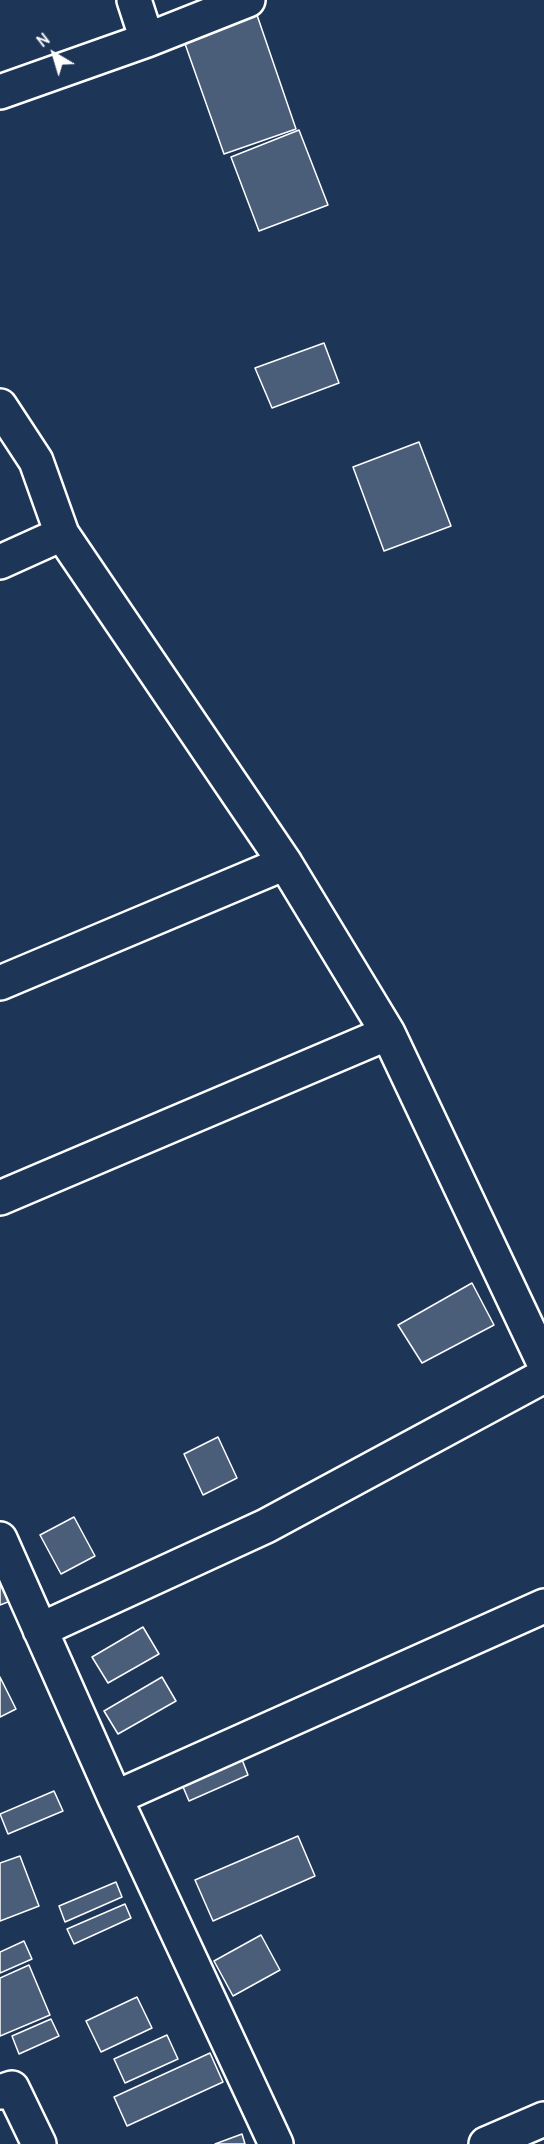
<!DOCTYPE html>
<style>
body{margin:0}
#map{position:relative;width:544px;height:2144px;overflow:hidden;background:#1d3557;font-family:Delius,sans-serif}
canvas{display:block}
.north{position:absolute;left:24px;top:24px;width:60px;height:60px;-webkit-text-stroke:4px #1d3557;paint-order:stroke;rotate:322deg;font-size:16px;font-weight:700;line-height:24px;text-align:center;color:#fff}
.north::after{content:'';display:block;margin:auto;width:21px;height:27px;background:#fff;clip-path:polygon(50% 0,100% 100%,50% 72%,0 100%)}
</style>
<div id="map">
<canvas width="544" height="2144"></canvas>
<div class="north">N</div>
</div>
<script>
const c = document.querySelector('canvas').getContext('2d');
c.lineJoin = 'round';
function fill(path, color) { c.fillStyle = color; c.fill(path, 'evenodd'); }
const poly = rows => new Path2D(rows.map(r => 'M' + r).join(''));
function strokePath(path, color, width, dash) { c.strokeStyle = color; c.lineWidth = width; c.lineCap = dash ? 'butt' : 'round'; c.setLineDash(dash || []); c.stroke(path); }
const building = poly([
 [257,15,296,129,224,154,184,41,257,15],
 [299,130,328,205,259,231,231,157,299,130],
 [324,343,339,383,272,408,255,368,324,343],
 [419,442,451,526,384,551,353,467,419,442],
 [472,1283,494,1325,422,1363,398,1325,472,1283],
 [218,1437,237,1478,203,1495,184,1454,218,1437],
 [74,1517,95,1556,61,1574,40,1535,74,1517],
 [0,1568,13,1600,0,1605,0,1568],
 [143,1627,159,1654,108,1683,92,1657,143,1627],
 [0,1677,16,1709,0,1717,0,1677],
 [162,1677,176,1701,118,1734,104,1711,162,1677],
 [238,1749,248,1775,189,1801,178,1775,238,1749],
 [54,1791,63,1811,8,1834,0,1814,54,1791],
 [298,1836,315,1876,213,1921,195,1880,298,1836],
 [20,1856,39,1906,0,1921,0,1863,20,1856],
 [116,1882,122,1897,65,1922,59,1906,116,1882],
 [125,1904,131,1918,74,1944,67,1929,125,1904],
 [261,1935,280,1970,233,1996,214,1961,261,1935],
 [24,1941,32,1959,0,1973,0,1952,24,1941],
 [29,1965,50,2015,0,2036,0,1978,29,1965],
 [137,1997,152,2028,101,2052,86,2021,137,1997],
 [51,2019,59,2036,19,2054,12,2036,51,2019],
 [167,2035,178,2059,125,2083,114,2059,167,2035],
 [210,2053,223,2082,127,2126,114,2097,210,2053],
 [242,2134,245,2144,215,2144,242,2134]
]);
const minor = poly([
 [147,40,248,0],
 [0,92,147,40,134,0],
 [0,406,36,461,62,534,0,562],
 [285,863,388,1033],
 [0,983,285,863,62,534],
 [0,1198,388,1033,544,1363],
 [0,1539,115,1798,276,2144],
 [40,1630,266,1526,544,1376],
 [115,1798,544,1606],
 [486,2144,544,2119]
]);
const major = poly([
 [0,2092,12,2088,39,2144]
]);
fill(building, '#4a5d79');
strokePath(building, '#fff', 1.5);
strokePath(minor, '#fff', 38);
strokePath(major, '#fff', 38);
strokePath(minor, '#1d3557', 33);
strokePath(major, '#1d3557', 33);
</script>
